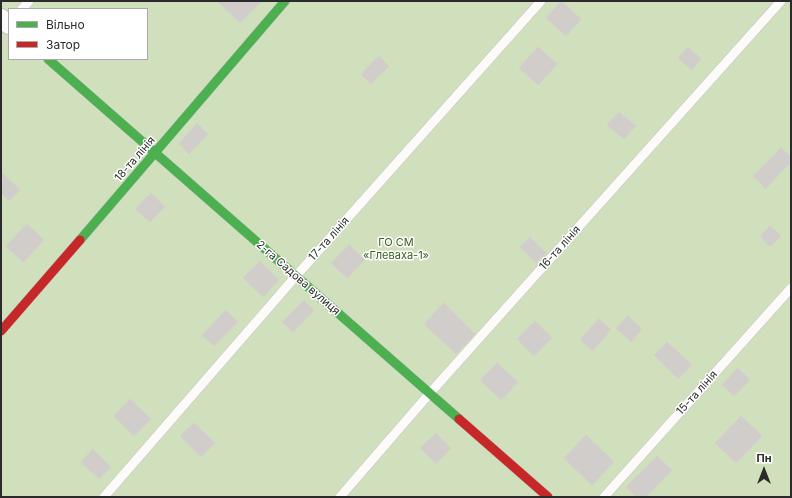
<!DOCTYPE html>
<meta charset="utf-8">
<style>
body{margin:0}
#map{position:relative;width:792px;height:498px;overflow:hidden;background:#e8e4e1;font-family:Inter,sans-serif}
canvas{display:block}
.frame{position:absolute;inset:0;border:2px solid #2b2b2b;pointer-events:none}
.legend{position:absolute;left:8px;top:8px;width:140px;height:52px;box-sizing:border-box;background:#fff;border:1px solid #aaa;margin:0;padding:5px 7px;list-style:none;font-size:12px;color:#2b2b2b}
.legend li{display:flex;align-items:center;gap:8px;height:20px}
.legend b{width:20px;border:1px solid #aaa}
.north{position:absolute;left:744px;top:450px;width:40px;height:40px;-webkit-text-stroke:3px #fff;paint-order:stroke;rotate:0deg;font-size:11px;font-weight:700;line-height:16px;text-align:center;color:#2b2b2b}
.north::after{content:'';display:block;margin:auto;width:14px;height:18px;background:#2b2b2b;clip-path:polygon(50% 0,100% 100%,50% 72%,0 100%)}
</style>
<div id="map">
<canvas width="792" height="498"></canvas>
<div class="frame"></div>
<ul class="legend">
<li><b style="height:5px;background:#4caf50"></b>Вільно</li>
<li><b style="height:5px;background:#c62828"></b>Затор</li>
</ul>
<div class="north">Пн</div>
</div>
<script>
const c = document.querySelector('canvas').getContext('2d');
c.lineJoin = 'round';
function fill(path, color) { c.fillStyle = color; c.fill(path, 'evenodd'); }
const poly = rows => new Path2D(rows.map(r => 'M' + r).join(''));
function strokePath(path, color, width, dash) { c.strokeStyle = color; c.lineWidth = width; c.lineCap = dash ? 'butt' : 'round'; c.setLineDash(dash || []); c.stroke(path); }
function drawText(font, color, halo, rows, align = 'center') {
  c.font = font + ' Inter,sans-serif'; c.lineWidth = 3; c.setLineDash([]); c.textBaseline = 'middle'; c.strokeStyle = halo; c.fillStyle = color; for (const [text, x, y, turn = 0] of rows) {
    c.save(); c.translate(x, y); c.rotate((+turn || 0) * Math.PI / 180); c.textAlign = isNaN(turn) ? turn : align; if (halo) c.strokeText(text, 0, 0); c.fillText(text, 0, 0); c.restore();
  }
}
const green = poly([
 [1,1,791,1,791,497,1,497],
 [9,9,147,9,147,59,9,59]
]);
const building = poly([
 [217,1,262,1,240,23,217,1],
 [561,1,581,19,566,36,546,18,561,1],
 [538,47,557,64,538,85,519,68,538,47],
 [688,47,701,59,691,70,678,58,688,47],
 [379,56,389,66,371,84,361,74,379,56],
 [619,112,636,126,624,139,607,125,619,112],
 [197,123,208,134,189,154,179,144,197,123],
 [781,148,791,157,791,162,764,190,764,187,753,176,781,148],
 [1,172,20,190,9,201,1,193,1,172],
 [151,193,165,207,150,222,135,209,151,193],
 [27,224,44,240,23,262,6,246,27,224],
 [770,226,781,236,770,247,760,236,770,226],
 [530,237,546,253,536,263,520,247,530,237],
 [349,245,365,260,347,278,331,263,349,245],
 [260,261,279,280,263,297,243,278,260,261],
 [304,300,314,310,293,332,282,322,304,300],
 [444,303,475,334,456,354,424,324,444,303],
 [226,310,238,322,214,346,202,335,226,310],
 [628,316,642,329,631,342,616,328,628,316],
 [599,319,611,330,592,351,580,339,599,319],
 [535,321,552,338,534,356,517,339,535,321],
 [667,342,692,365,678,379,654,355,667,342],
 [497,363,518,382,501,400,480,380,497,363],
 [738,368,750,380,734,396,722,385,738,368],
 [130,399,151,419,134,436,114,416,130,399],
 [741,416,762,436,736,463,715,443,741,416],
 [194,423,215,443,201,457,180,436,194,423],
 [436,433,451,448,436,464,420,448,436,433],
 [586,435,614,462,592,485,564,458,586,435],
 [93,449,111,467,99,479,81,462,93,449],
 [657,456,672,470,646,497,636,497,626,487,657,456]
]);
const lane = poly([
 [22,9,29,1],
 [104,497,296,276,541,1],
 [340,497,430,393,781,1],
 [604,497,791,288]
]);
const street = poly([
 [1,18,9,25]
]);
const fast = poly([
 [48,59,459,419],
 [80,240,285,1]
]);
const jam = poly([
 [1,331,80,240],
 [459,419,548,497]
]);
const streetNames = [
 ["18-та лінія",135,159,-49],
 ["17-та лінія",329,239,-48],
 ["16-та лінія",560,248,-48],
 ["2-га Садова вулиця",298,278,41],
 ["15-та лінія",697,393,-48]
];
const parkNames = [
 ["ГО СМ",396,243],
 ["«Глеваха-1»",396,256]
];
fill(green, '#d0e0bd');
fill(building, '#d0cdca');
strokePath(building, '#d3d0cd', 1);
strokePath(lane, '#c1c0c0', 10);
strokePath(street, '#c1c0c0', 20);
strokePath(fast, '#c1c0c0', 10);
strokePath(jam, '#c1c0c0', 10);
strokePath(lane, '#fcfbfa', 9);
strokePath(street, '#fcfbfa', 18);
strokePath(fast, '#4caf50', 9);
strokePath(jam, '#c62828', 9);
drawText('11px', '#2b2b2b', '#fff', streetNames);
drawText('11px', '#376121', '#fff', parkNames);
</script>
